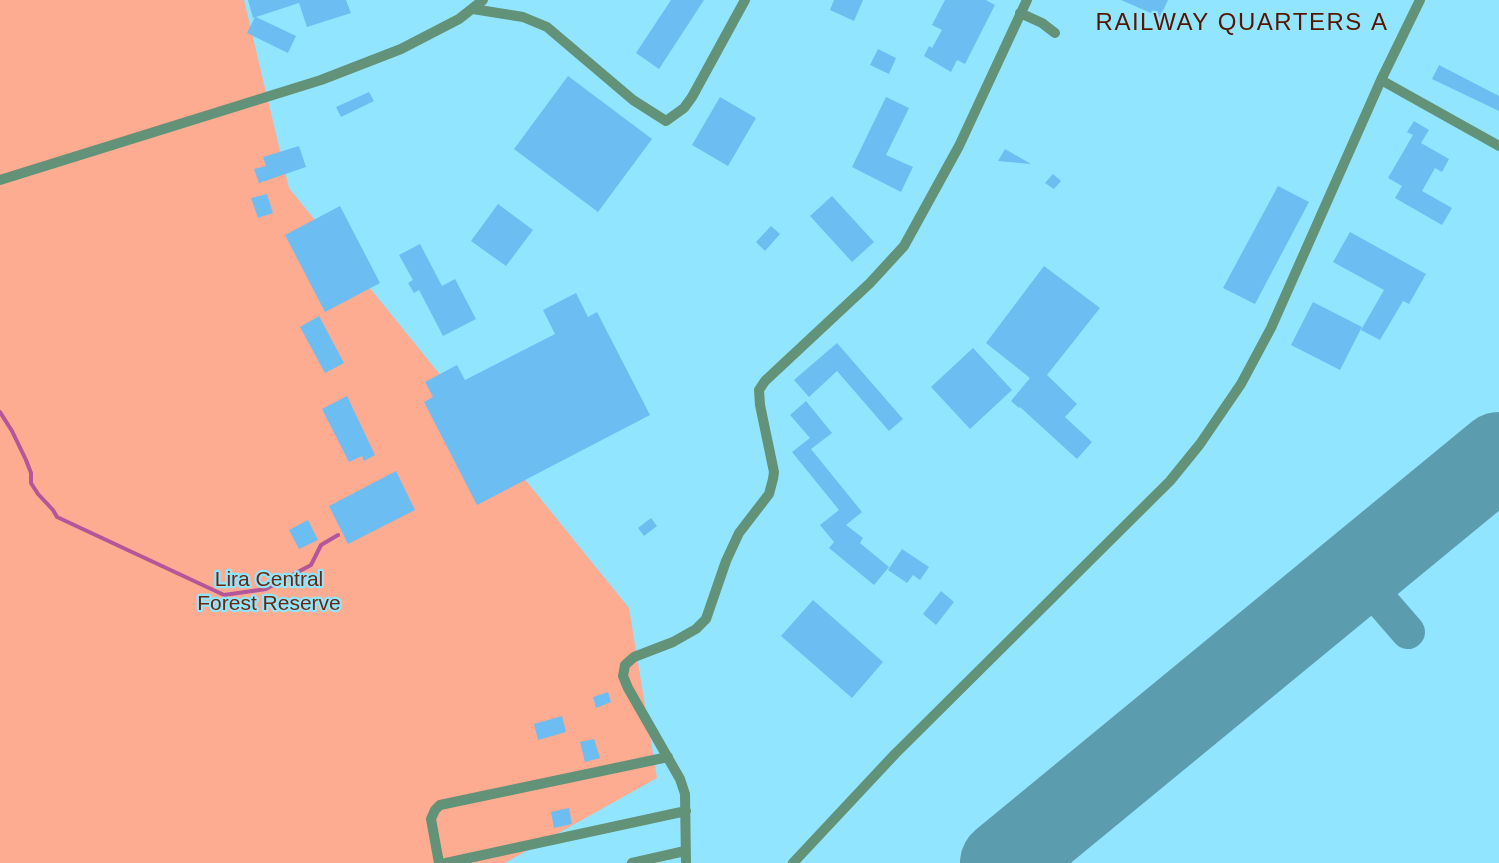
<!DOCTYPE html>
<style>
body{margin:0}
canvas{display:block;background:#92e5fe}
</style>
<canvas width="1499" height="863"></canvas>
<script>
const c = document.querySelector('canvas').getContext('2d');
c.lineJoin = 'round';
function fill(path, color) { c.fillStyle = color; c.fill(path, 'evenodd'); }
const poly = rows => new Path2D(rows.map(r => 'M' + r).join(''));
function strokePath(path, color, width, dash) { c.strokeStyle = color; c.lineWidth = width; c.lineCap = dash ? 'butt' : 'round'; c.setLineDash(dash || []); c.stroke(path); }
function drawText(font, color, halo, rows, align = 'center') {
  c.font = font + ' Helvetica,sans-serif'; c.lineWidth = 4.5; c.setLineDash([]); c.textBaseline = 'middle'; c.strokeStyle = halo; c.fillStyle = color; for (const [text, x, y, turn = 0] of rows) {
    c.save(); c.translate(x, y); c.rotate((+turn || 0) * Math.PI / 180); c.textAlign = isNaN(turn) ? turn : align; if (halo) c.strokeText(text, 0, 0); c.fillText(text, 0, 0); c.restore();
  }
}
const green = poly([
 [0,0,244,0,289,188,629,608,657,778,505,863,0,863]
]);
const stream = poly([
 [0,412,12,431,26,460,31,473,31,483,38,494,53,510,57,517,224,595,266,589,311,565,321,545,338,535]
]);
const taxiway = poly([
 [1356,572,1408,632]
]);
const runway = poly([
 [1003,863,1499,455]
]);
const building = poly([
 [248,0,346,0,351,13,307,27,299,3,256,17,296,36,288,53,247,33,255,17,253,18],
 [671,0,704,0,659,69,636,53],
 [834,0,863,0,854,21,830,10],
 [945,0,986,0,995,5,965,64,957,60,951,72,924,56,929,46,932,48,942,30,932,25],
 [1121,0,1168,0,1160,17],
 [878,49,896,58,889,74,870,65],
 [1439,65,1499,96,1499,111,1432,79],
 [568,76,652,139,598,212,514,149],
 [369,92,374,101,341,117,336,107],
 [720,97,756,118,728,166,692,145],
 [886,97,909,108,886,155,913,167,901,192,852,167],
 [1414,121,1429,130,1421,143,1449,159,1442,172,1435,168,1422,191,1452,208,1442,225,1395,198,1402,186,1388,178,1413,135,1407,132],
 [299,146,306,167,259,183,254,169,266,166,263,157],
 [1005,149,1031,164,998,161],
 [1053,174,1061,181,1054,189,1045,183],
 [1278,186,1309,202,1255,304,1223,288],
 [267,194,273,213,258,218,251,198],
 [832,196,874,242,852,262,810,216],
 [498,204,533,230,506,266,471,241],
 [340,206,380,283,325,312,285,235],
 [771,226,780,234,765,251,756,242],
 [1350,232,1426,274,1409,304,1403,301,1380,340,1361,330,1384,290,1333,262],
 [420,244,442,286,455,279,476,319,443,336,419,290,414,293,408,283,413,280,399,255],
 [1044,266,1100,308,1047,375,1077,404,1065,417,1092,442,1077,459,1020,407,1019,408,1011,401,1030,378,986,343],
 [576,293,588,317,597,312,650,415,477,505,424,402,433,397,425,382,457,365,465,380,555,334,543,310],
 [1313,302,1362,327,1340,370,1291,345],
 [319,316,344,363,325,373,300,327],
 [837,343,903,419,889,431,837,371,809,397,794,380],
 [973,348,1012,390,970,429,931,387],
 [347,396,375,455,364,461,362,456,349,462,322,409],
 [806,401,832,433,811,449,862,512,846,525,863,538,860,543,889,567,874,585,829,548,834,542,820,525,839,510,792,452,810,438,790,415],
 [396,471,415,510,348,544,329,506],
 [651,518,657,526,644,536,638,528],
 [308,520,318,540,299,549,289,530],
 [902,549,929,567,920,580,913,575,907,583,888,570],
 [941,591,954,602,936,625,923,614],
 [813,600,883,662,852,698,781,636],
 [608,692,611,702,596,708,593,697],
 [562,716,566,732,538,740,534,724],
 [594,739,600,758,585,762,580,742],
 [569,808,572,824,554,828,551,812]
]);
const minor = poly([
 [473,9,523,17,547,27,633,100,666,121,684,108,692,97,745,0],
 [1020,13,1042,23,1055,33],
 [1381,80,1499,146],
 [0,180,321,80,401,49,459,19,483,0],
 [439,863,431,819,435,810,440,805,668,757],
 [446,863,686,811],
 [632,863,685,851],
 [686,863,685,794,680,779,628,688,623,676,625,665,634,657,673,642,696,629,706,619,726,561,739,533,769,494,773,479,774,472,760,405,759,390,765,381,870,283,904,246,959,146,1027,0],
 [793,863,895,754,1170,481,1200,444,1241,384,1271,328,1381,80,1420,0]
]);
const parkNames = [
 ["Lira Central",269,580],
 ["Forest Reserve",269,604]
];
const quarterNames = [
 ["RAILWAY QUARTERS A",1242,23]
];
fill(green, '#fdac91');
strokePath(stream, '#b4569a', 4);
strokePath(taxiway, '#5b9caf', 34);
strokePath(runway, '#5b9caf', 86);
fill(building, '#6cbdf1');
strokePath(minor, '#629277', 10);
drawText('21px', '#6d270e', '#92e5fe', parkNames);
c.letterSpacing = '1.5px';
drawText('24px', '#561600', '#92e5fe', quarterNames);
c.letterSpacing = '0px';
</script>
